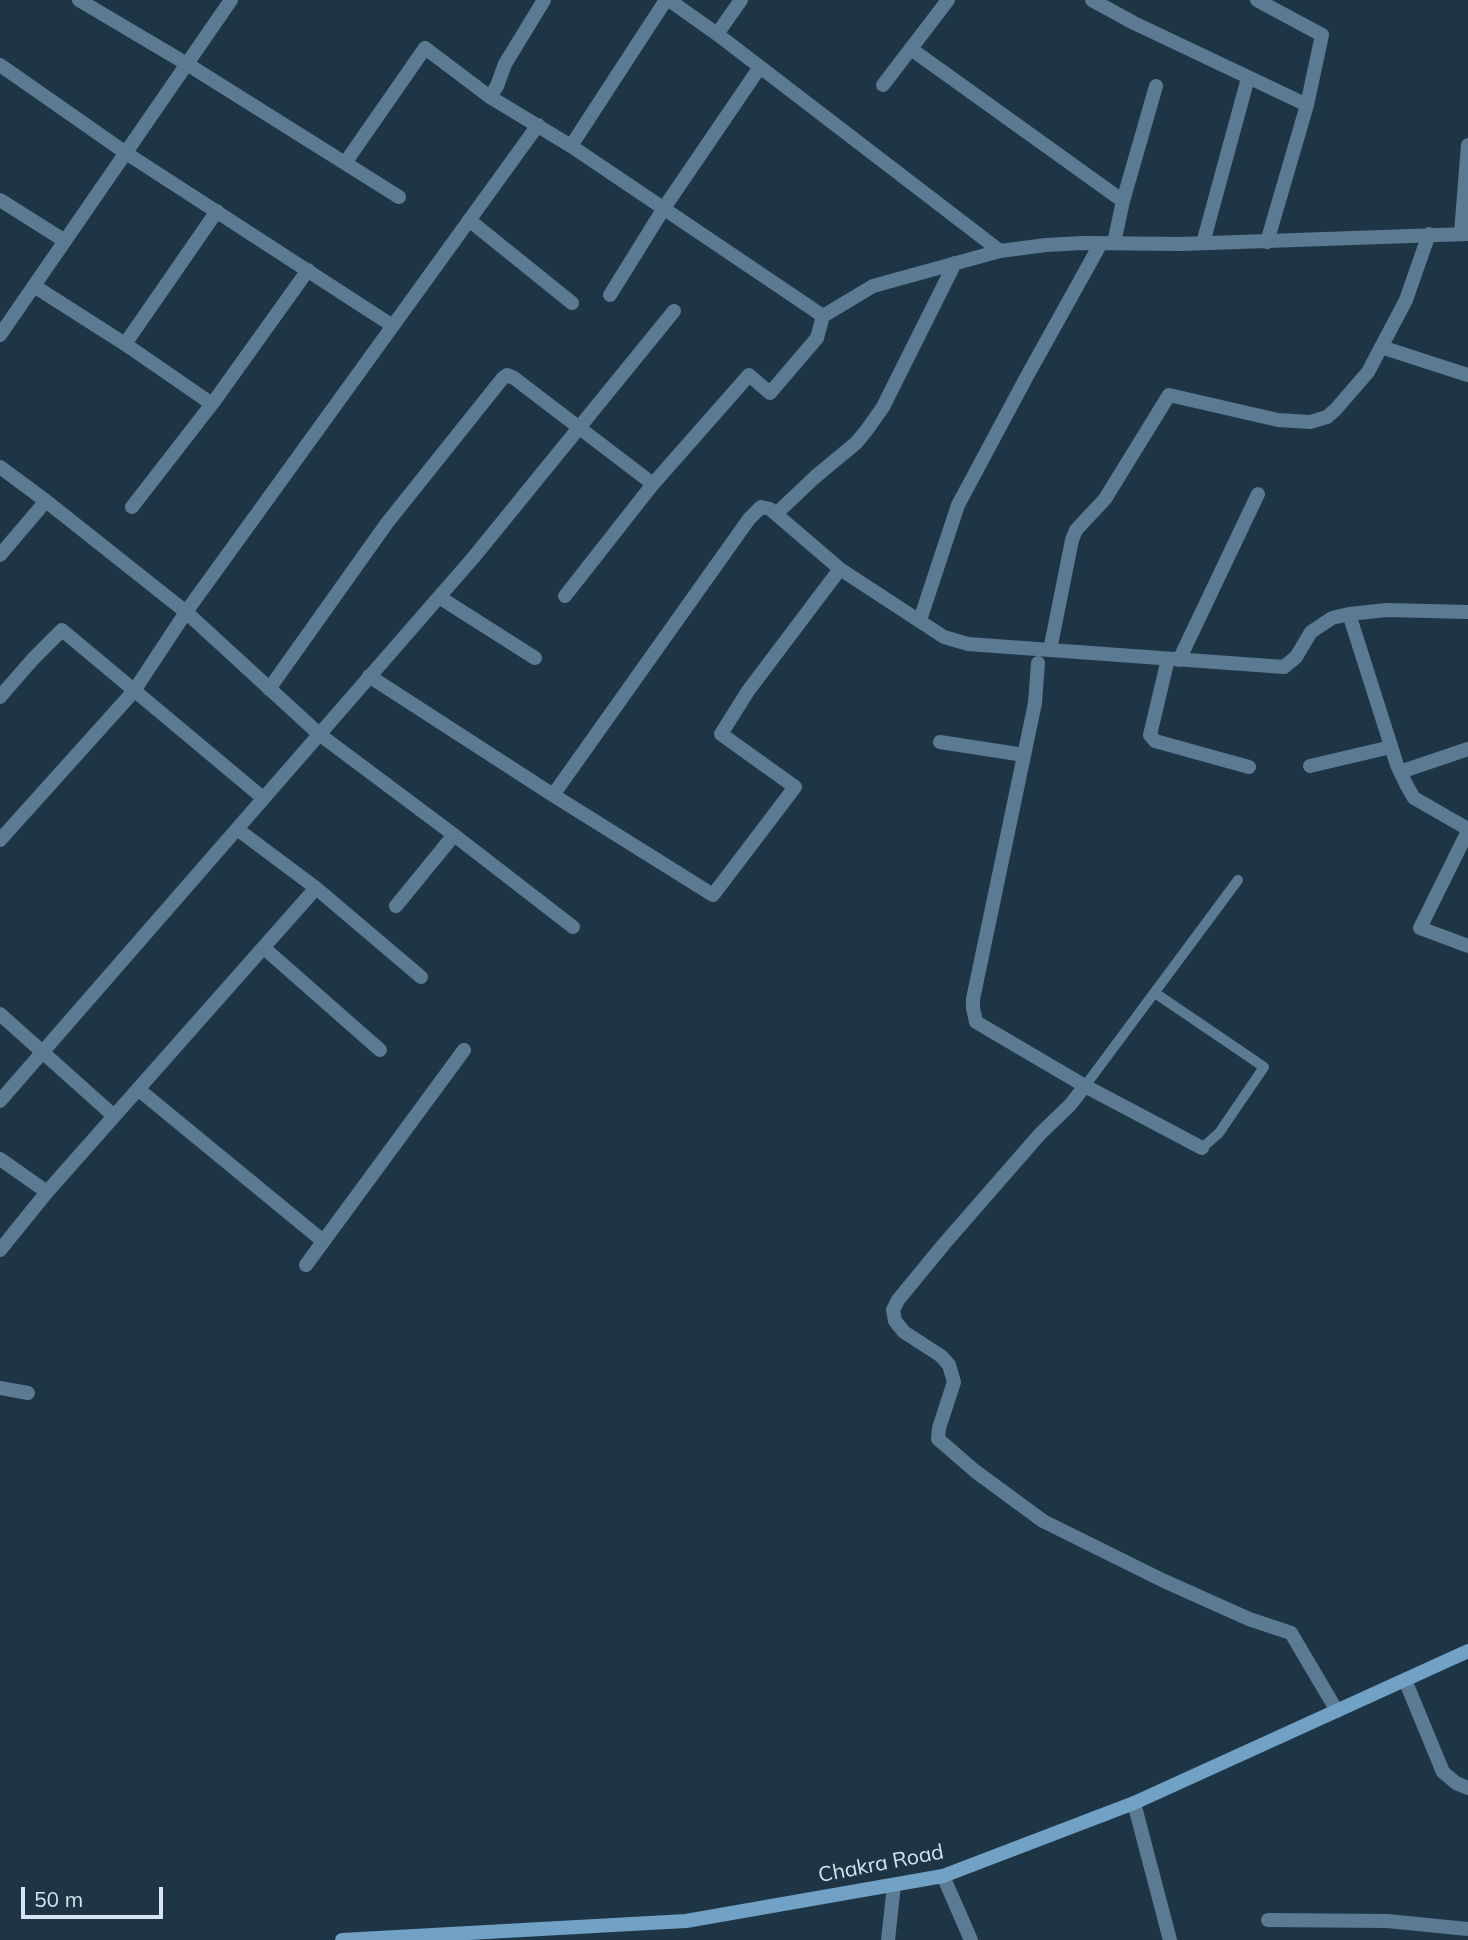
<!DOCTYPE html>
<style>
body{margin:0}
#map{position:relative;width:1468px;height:1940px;overflow:hidden;background:#1e3546;font-family:Mulish,sans-serif}
canvas{display:block}
.scale{position:absolute;left:21px;top:1887px;width:142px;height:32px;box-sizing:border-box;border:4px solid #d7e5f0;border-top:0;padding-left:9px;font-size:21px;line-height:24px;white-space:nowrap;color:#d7e5f0;-webkit-text-stroke:5px #1e3546;paint-order:stroke}
</style>
<div id="map">
<canvas width="1468" height="1940"></canvas>
<div class="scale">50 m</div>
</div>
<script>
const c = document.querySelector('canvas').getContext('2d');
c.lineJoin = 'round';
const poly = rows => new Path2D(rows.map(r => 'M' + r).join(''));
function strokePath(path, color, width, dash) { c.strokeStyle = color; c.lineWidth = width; c.lineCap = dash ? 'butt' : 'round'; c.setLineDash(dash || []); c.stroke(path); }
function drawText(font, color, halo, rows, align = 'center') {
  c.font = font + ' Mulish,sans-serif'; c.lineWidth = 7; c.setLineDash([]); c.textBaseline = 'middle'; c.strokeStyle = halo; c.fillStyle = color; for (const [text, x, y, turn = 0] of rows) {
    c.save(); c.translate(x, y); c.rotate((+turn || 0) * Math.PI / 180); c.textAlign = isNaN(turn) ? turn : align; if (halo) c.strokeText(text, 0, 0); c.fillText(text, 0, 0); c.restore();
  }
}
const service = poly([
 [1155,993,1264,1067,1219,1133,1202,1148],
 [1085,1086,1238,880]
]);
const minor = poly([
 [79,0,187,64,399,197],
 [669,0,717,34,1000,251],
 [1092,0,1134,23,1307,105],
 [1257,0,1322,35,1307,105,1267,242],
 [717,34,741,0],
 [911,49,1123,201],
 [0,65,126,153,393,326],
 [883,85,948,0],
 [490,97,497,86,505,64,544,0],
 [571,146,666,0],
 [345,163,425,48,490,97,571,146,823,316,873,286,1000,251,1046,245,1083,243,1181,244,1468,234],
 [0,200,65,241],
 [469,220,572,303],
 [1461,233,1468,145],
 [1114,243,1123,201,1156,86],
 [1203,243,1248,78],
 [34,286,125,344,212,404],
 [610,295,664,208,760,67],
 [0,335,231,0],
 [125,344,217,211],
 [1381,347,1468,375],
 [0,467,46,501,186,612,319,734,454,835,573,927],
 [132,507,215,400,308,270],
 [776,514,815,477,856,443,866,431,883,407,955,263],
 [0,555,46,501],
 [565,596,653,484,749,375,770,393,817,338,823,316],
 [439,597,535,658],
 [1349,614,1397,765,1407,786,1414,798,1468,829],
 [920,620,958,505,1026,378,1101,243],
 [1050,650,1072,540,1076,530,1105,499,1169,395,1278,420,1310,422,1327,417,1336,409,1368,372,1406,300,1429,234],
 [1168,659,1150,735,1155,741,1249,767],
 [1179,660,1258,494],
 [1038,663,1035,703,973,999,973,1008,976,1022,1085,1086,1202,1148],
 [369,676,553,795,713,895,795,787,721,734,748,691,840,569],
 [269,689,387,523,502,379,507,375,514,378,653,484],
 [0,697,33,659,62,630,263,798],
 [940,742,1024,755],
 [1310,766,1391,747],
 [1400,772,1468,749],
 [553,795,749,519,761,507,770,509,840,569,944,637,968,644,1284,667,1296,657,1311,632,1332,618,1349,614,1387,610,1468,612],
 [237,829,316,888,421,977],
 [1468,831,1420,928,1468,946],
 [0,840,134,691,186,612,538,125],
 [396,906,454,835],
 [264,948,380,1050],
 [0,1014,114,1116],
 [1085,1086,1070,1105,1040,1134,944,1244,898,1300,893,1310,895,1321,904,1332,941,1356,949,1365,954,1382,939,1428,938,1439,975,1471,1043,1521,1162,1580,1249,1619,1291,1633,1337,1711],
 [138,1089,323,1241],
 [0,1101,473,558,674,311],
 [0,1159,47,1192],
 [0,1250,47,1192,316,888],
 [306,1265,464,1050],
 [0,1388,28,1393],
 [1405,1680,1443,1772,1456,1783,1468,1788],
 [1134,1803,1170,1940],
 [943,1876,971,1940],
 [1268,1920,1387,1921,1468,1929],
 [888,1940,894,1885]
]);
const secondary = poly([
 [342,1940,686,1921,943,1876,1134,1803,1468,1651]
]);
const streetNames = [
 ["Chakra Road",881,1864,-11]
];
strokePath(service, '#5c7a91', 10);
strokePath(minor, '#5c7a91', 14);
strokePath(secondary, '#71a2c6', 14);
drawText('21px', '#d7e5f0', '#1e3546', streetNames);
</script>
